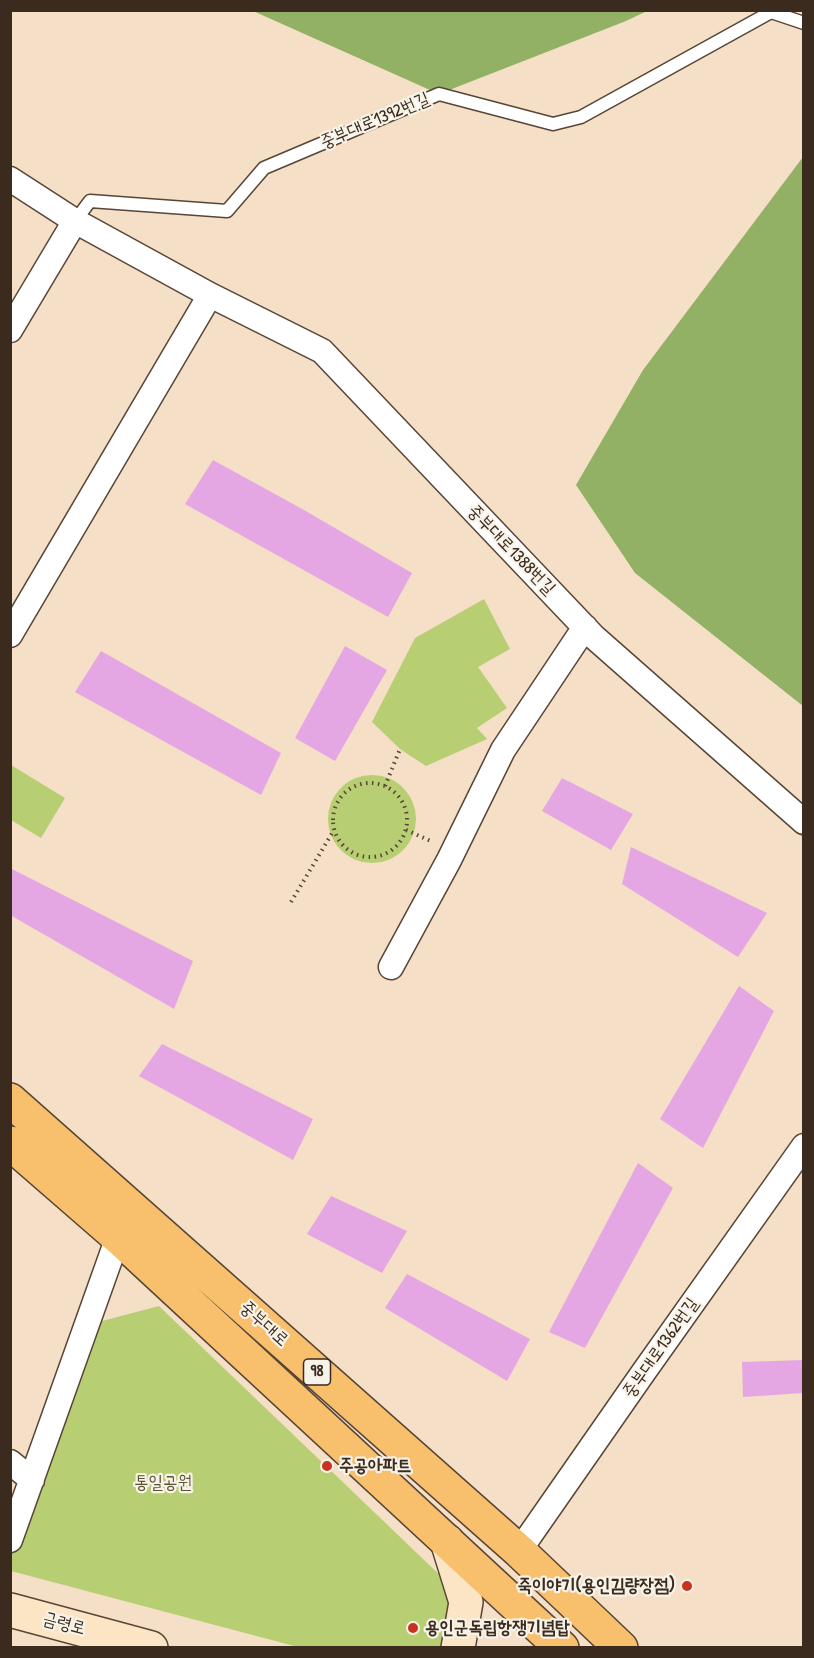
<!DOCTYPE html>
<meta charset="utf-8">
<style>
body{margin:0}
#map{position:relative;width:814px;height:1658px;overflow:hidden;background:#f5dfc6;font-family:"Patrick Hand",sans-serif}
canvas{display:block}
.frame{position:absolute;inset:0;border:12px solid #3b2a1e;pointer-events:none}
</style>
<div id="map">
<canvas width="814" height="1658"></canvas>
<div class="frame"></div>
</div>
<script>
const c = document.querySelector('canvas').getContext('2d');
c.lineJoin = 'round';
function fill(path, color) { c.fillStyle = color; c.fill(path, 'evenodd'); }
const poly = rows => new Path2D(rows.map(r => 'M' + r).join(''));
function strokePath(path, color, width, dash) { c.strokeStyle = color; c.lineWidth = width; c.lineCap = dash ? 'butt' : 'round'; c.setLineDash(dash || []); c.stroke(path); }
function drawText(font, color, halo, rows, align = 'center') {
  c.font = font + ' "Patrick Hand","Poor Story",sans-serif'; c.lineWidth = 4.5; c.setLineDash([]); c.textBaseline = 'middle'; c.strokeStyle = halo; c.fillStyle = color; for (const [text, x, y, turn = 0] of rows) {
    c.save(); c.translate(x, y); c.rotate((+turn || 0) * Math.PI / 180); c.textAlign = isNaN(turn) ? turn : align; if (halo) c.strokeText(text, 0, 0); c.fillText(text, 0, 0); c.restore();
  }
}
const green = poly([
 [484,599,510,649,478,667,507,708,477,728,487,739,426,766,400,749,372,722,415,638],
 [11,765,65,798,41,838,11,820],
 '328 819a44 44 0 1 1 88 0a44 44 0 1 1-88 0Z',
 [159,1306,446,1581,456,1618,440,1647,298,1647,11,1571,11,1540,87,1325]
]);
const forest = poly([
 [253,11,647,11,626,21,439,94],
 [803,157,803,706,635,573,576,485,643,370]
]);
const building = poly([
 [213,460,304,510,412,573,388,617,185,504],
 [345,646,387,670,335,761,295,738],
 [101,651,281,753,261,795,75,692],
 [562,778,633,814,611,850,542,811],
 [631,847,767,913,738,957,622,884],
 [10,868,193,961,174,1009,10,915],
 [739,986,774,1011,703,1148,660,1119],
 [162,1044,313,1119,293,1160,139,1076],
 [638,1163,673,1188,585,1348,549,1332],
 [331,1196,407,1231,382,1273,307,1234],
 [407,1274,530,1339,507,1381,385,1308],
 [804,1360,804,1393,743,1397,742,1362]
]);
const path = poly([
 '333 820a37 37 0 1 1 74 0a37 37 0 1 1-74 0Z',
 [385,786,400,749],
 [406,830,433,842],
 [291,902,334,830]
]);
const service = poly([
 [75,221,90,201,227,211,264,168,439,94,553,124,581,117,771,12,804,23]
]);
const minor = poly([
 [10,179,75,221,210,295,322,351,594,637,804,822],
 [10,330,75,221],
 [10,635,210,295],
 [391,967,449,860,503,750,585,627],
 [10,1462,32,1480],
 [10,1540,118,1237],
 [519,1551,643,1373,804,1146]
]);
const secondary = poly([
 [447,1541,466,1602,458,1648],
 [10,1610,151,1648]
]);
const primary = poly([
 [10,1100,519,1551,621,1648],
 [10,1143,118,1237,562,1648]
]);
const markers = [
 [327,1466,6,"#c8321e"],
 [687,1586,6,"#c8321e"],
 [413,1628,6,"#c8321e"]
];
const shields = [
 [317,1372,27]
];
const shieldNames = [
 ["98",317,1372]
];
const streetNames = [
 ["중부대로1392번길",375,121,-23],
 ["중부대로1388번길",511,550,46],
 ["중부대로",264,1324,42],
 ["중부대로1362번길",661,1348,-55],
 ["금령로",64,1624,15]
];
const poiNames = [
 ["주공아파트",339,1466],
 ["죽이야기(용인김량장점)",675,1586,"right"],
 ["용인군독립항쟁기념탑",425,1628]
];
const parkNames = [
 ["통일공원",163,1483]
];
fill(green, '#b8ce73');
fill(forest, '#92b165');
fill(building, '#e5a7e3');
strokePath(service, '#574537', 15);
strokePath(minor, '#574537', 27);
strokePath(secondary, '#574537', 36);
strokePath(primary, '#574537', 36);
strokePath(path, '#574537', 4, [1.5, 4.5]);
strokePath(service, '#fff', 12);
strokePath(minor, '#fff', 24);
strokePath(secondary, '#fce5c4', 33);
strokePath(primary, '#f8bf6c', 33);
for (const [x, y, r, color] of markers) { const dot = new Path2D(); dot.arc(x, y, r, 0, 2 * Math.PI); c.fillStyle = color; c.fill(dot); strokePath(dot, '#f7f3e8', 2); }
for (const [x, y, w] of shields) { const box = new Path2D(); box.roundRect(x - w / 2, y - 13, w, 26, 4.5); c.fillStyle = '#f7f3e8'; c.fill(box); strokePath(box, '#3b2a1e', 1.5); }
drawText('bold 16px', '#3b2a1e', null, shieldNames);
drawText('18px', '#3b2a1e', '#f7f3e8', streetNames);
drawText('bold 18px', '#3b2a1e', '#f7f3e8', poiNames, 'left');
drawText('18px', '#5a5333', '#f7f3e8', parkNames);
</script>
